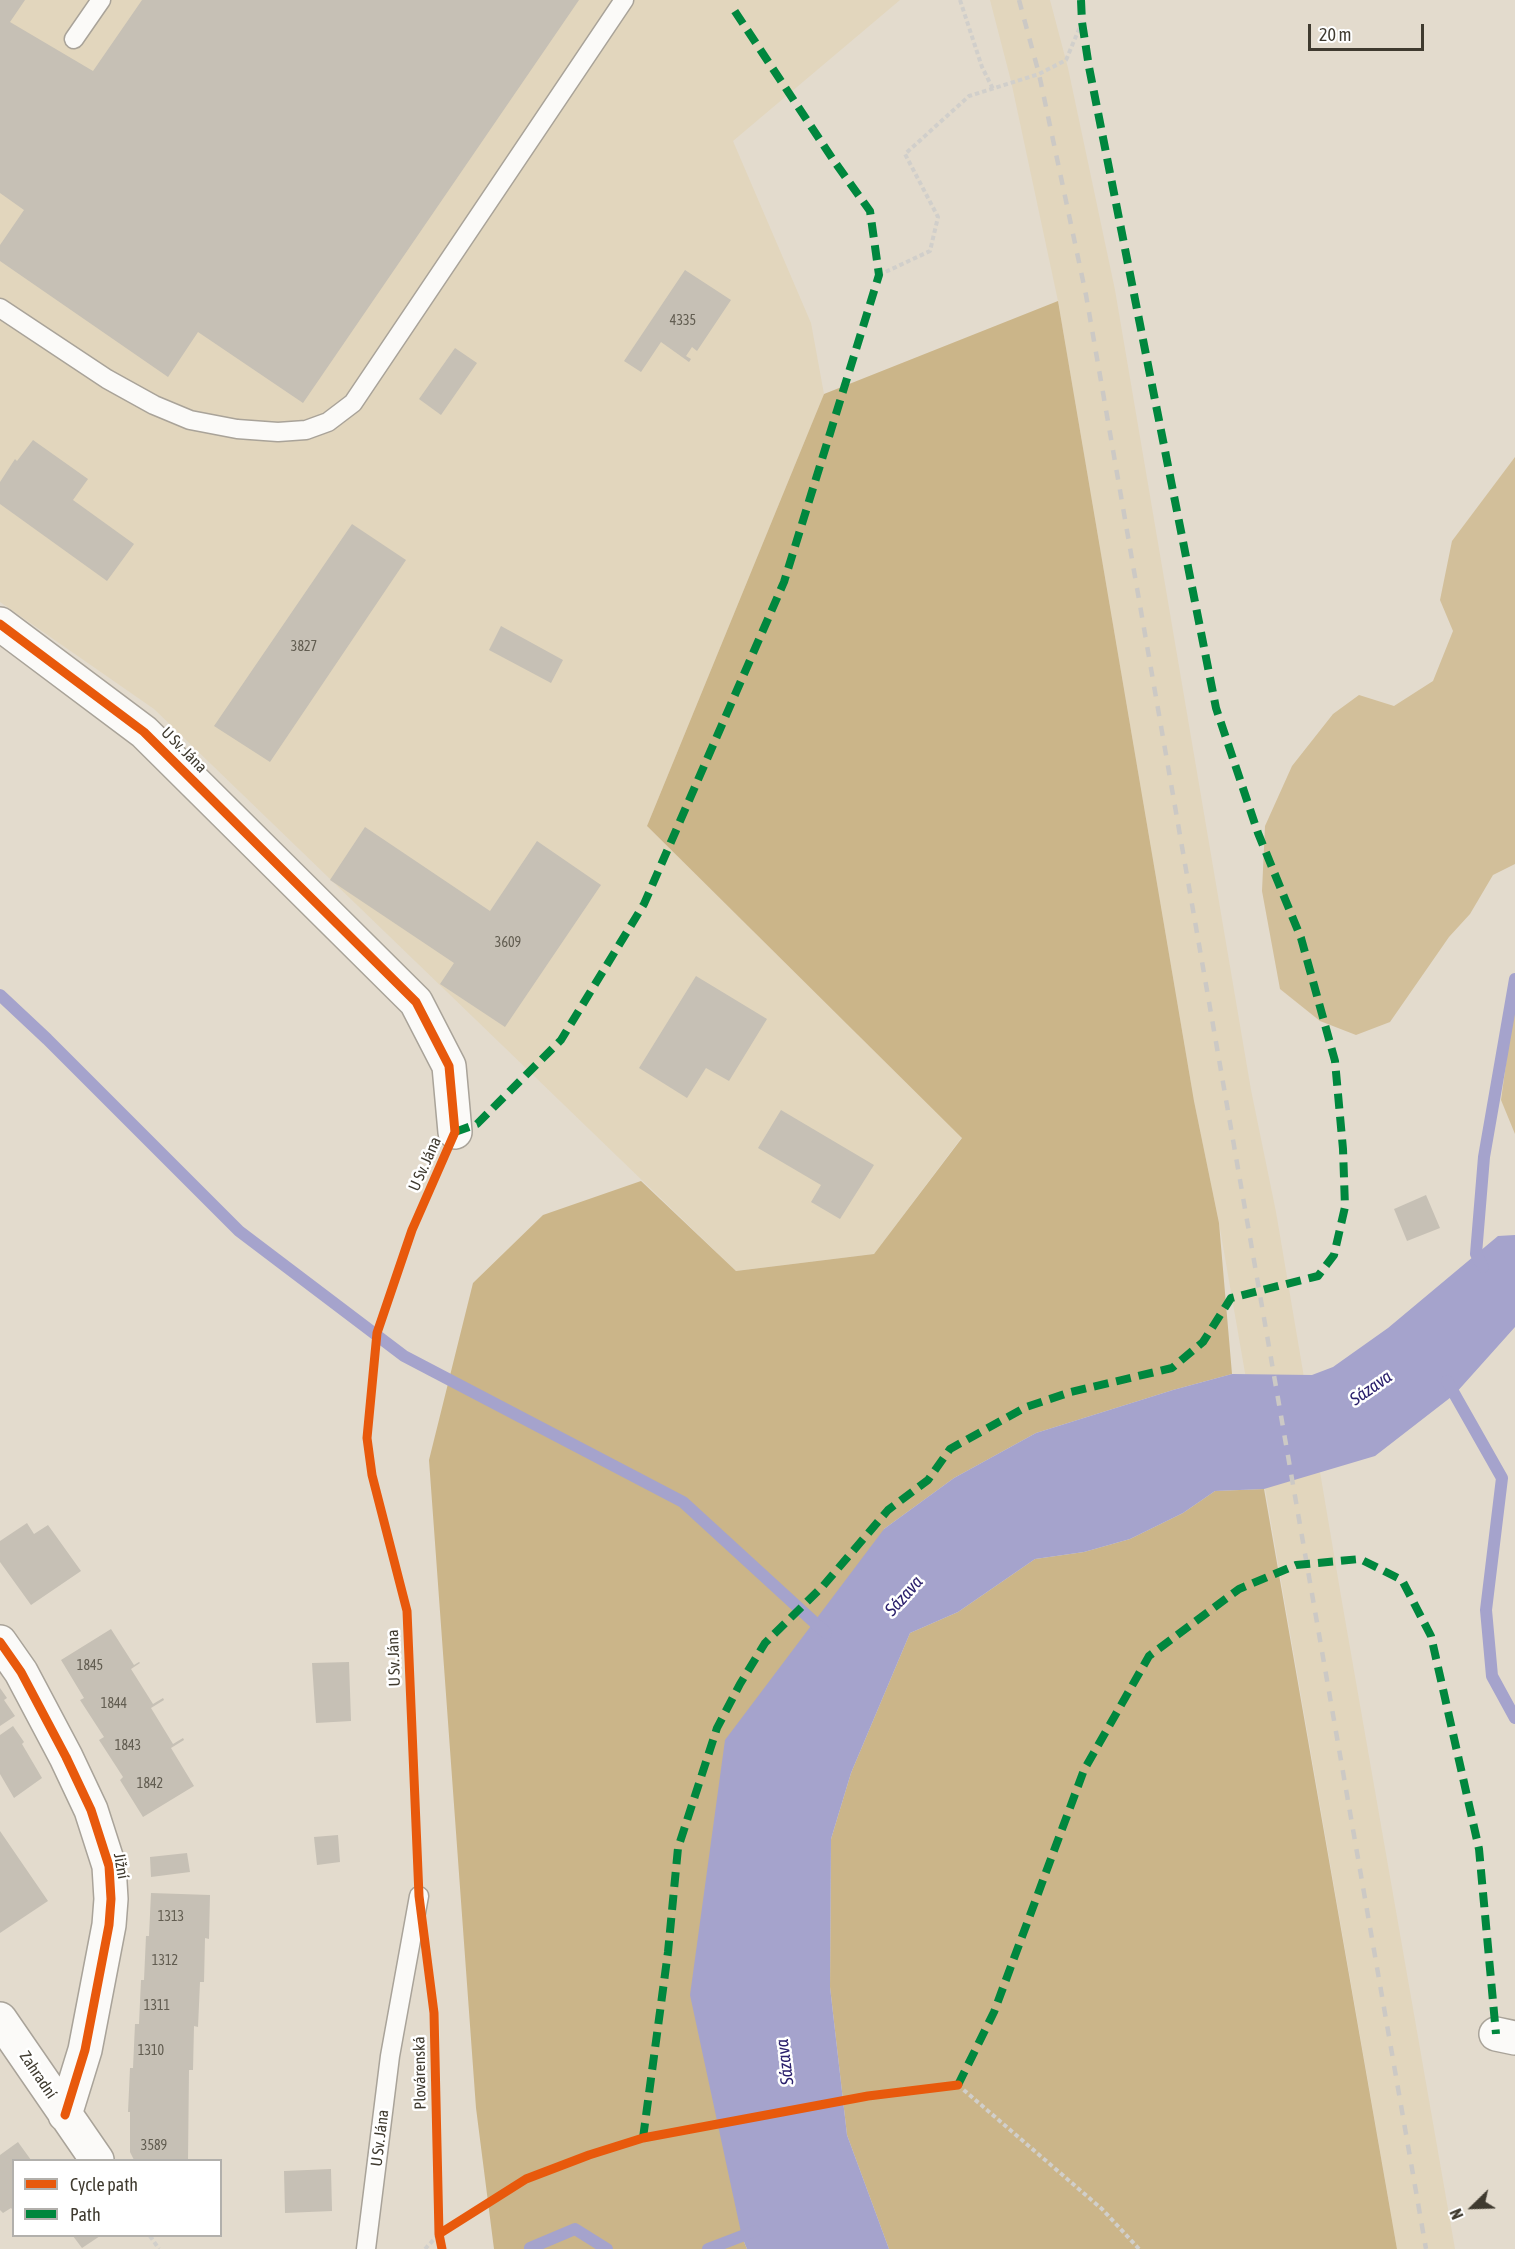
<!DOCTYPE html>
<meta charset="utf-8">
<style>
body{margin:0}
#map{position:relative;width:1515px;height:2249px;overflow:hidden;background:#e3dbcd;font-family:"Asap Condensed",sans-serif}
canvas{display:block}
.legend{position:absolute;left:12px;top:2159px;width:210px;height:78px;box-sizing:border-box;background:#fff;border:2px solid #b2b0ac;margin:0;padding:8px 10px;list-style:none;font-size:18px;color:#3f3a2f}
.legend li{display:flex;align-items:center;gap:12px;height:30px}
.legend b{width:30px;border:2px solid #b2b0ac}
.north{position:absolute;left:1443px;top:2177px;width:60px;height:60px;-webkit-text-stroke:4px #fff;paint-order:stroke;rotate:247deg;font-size:16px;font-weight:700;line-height:24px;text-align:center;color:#3f3a2f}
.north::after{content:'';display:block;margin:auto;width:21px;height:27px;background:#3f3a2f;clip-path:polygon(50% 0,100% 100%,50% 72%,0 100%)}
.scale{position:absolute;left:1308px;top:24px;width:116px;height:27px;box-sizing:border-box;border:3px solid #3f3a2f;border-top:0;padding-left:8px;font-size:18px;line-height:21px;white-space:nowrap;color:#3f3a2f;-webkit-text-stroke:4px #fff;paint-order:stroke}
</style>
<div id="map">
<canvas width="1515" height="2249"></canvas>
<ul class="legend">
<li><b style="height:8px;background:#e8590c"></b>Cycle path</li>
<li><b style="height:8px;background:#00873e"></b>Path</li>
</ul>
<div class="north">N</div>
<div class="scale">20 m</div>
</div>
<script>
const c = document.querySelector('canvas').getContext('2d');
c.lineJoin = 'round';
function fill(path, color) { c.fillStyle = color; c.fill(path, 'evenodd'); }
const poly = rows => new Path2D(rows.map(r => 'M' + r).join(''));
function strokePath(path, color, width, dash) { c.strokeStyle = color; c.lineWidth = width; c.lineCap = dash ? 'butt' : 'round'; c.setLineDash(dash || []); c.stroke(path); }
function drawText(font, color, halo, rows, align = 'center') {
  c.font = font + ' "Asap Condensed",sans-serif'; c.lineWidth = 5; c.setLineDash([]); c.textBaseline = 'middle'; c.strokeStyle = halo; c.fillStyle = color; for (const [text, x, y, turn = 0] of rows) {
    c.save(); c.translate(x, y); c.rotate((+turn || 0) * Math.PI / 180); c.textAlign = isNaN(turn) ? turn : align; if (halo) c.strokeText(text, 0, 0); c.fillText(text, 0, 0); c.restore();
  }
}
const built = poly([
 [0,0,900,0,733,141,811,323,824,394,647,826,962,1137,874,1254,736,1271,154,709,0,602],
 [990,0,1050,0,1068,68,1115,290,1251,1090,1276,1212,1342,1602,1455,2249,1397,2249,1219,1223,1194,1101,1058,301,1011,81]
]);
const green = poly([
 [1515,457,1515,864,1493,875,1470,914,1449,937,1390,1022,1356,1035,1320,1021,1280,989,1262,891,1265,826,1292,766,1333,714,1359,695,1394,706,1433,681,1453,631,1440,600,1452,541],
 [1515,998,1515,1134,1501,1100]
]);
const forest = poly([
 [1058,301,1194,1101,1219,1223,1232,1374,1173,1390,1036,1433,954,1478,884,1529,742,2237,747,2249,494,2249,476,2108,429,1460,473,1283,543,1215,641,1181,736,1271,874,1254,962,1138,647,826,824,394],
 [1264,1489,1397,2249,889,2249,847,2135,830,1987,831,1839,851,1773,910,1633,958,1612,1035,1559,1084,1552,1130,1539,1183,1513,1215,1491]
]);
const water = poly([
 [1515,1235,1515,1327,1455,1394,1375,1456,1264,1489,1215,1491,1183,1513,1130,1539,1084,1552,1035,1559,958,1612,910,1633,851,1773,831,1839,830,1987,847,2135,889,2249,747,2249,742,2237,690,1995,725,1740,884,1529,954,1478,1036,1433,1173,1390,1232,1374,1312,1375,1333,1367,1388,1328,1498,1236]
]);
const stream = poly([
 [0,995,47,1039,239,1231,404,1356,683,1502,826,1633],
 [1483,1267,1476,1254,1484,1157,1515,979],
 [1447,1381,1502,1478,1486,1610,1492,1676,1515,1718],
 [530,2248,575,2229,607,2249],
 [708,2249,755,2231]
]);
const building = poly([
 [0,0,25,0,10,22,93,71,142,0,579,0,303,403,198,332,168,377,0,261,0,245,24,210,0,193],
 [685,270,731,300,697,351,692,347,686,356,691,359,689,362,661,342,641,372,624,361],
 [455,348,477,363,441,415,419,399],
 [33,440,88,479,73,500,134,544,107,581,0,504,0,482,15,459,17,461],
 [352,524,406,560,270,762,214,726],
 [501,626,563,660,551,683,489,650],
 [365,827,490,911,537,841,601,885,505,1027,440,984,454,963,330,880],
 [696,976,767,1019,729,1081,706,1068,687,1098,639,1068],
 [781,1110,874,1165,840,1219,811,1202,821,1185,758,1148],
 [1426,1195,1440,1228,1407,1241,1394,1209],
 [27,1523,34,1534,48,1525,81,1571,31,1605,0,1562,0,1541],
 [111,1629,134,1665,139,1662,140,1663,131,1669,153,1704,163,1698,164,1700,151,1708,173,1744,183,1738,184,1740,171,1748,194,1786,143,1817,120,1780,123,1777,99,1740,104,1737,80,1700,84,1698,61,1660],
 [349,1662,351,1721,316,1723,312,1663],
 [0,1688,7,1698,4,1700,15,1716,0,1726],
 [13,1726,24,1742,22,1744,42,1778,14,1798,0,1774,0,1735],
 [0,1831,48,1901,0,1933],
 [338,1835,340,1862,317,1865,314,1837],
 [187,1853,190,1872,151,1877,150,1857],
 [151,1893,210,1895,209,1939,205,1938,204,1982,200,1982,198,2027,194,2026,193,2070,189,2070,188,2160,134,2160,130,2152,130,2112,128,2112,130,2068,133,2068,135,2024,139,2024,141,1980,144,1980,146,1936,149,1936],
 [18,2142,31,2160,14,2160,14,2211,11,2208,3,2213,0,2210,0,2155],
 [331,2169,332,2211,285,2213,284,2171],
 [73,2236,100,2236,82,2248]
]);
const path = poly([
 [960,0,982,67,993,89],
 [879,275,930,251,938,217,905,154,969,96,1039,74,1066,60,1082,22],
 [958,2085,1102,2209,1139,2249],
 [150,2236,159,2249],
 [425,2249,439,2234]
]);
const service = poly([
 [74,39,101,0],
 [0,308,107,379,154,405,190,420,237,429,278,432,306,430,328,422,353,403,624,0],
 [366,2249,390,2056,419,1896]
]);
const minor = poly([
 [0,624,144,732,416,1002,449,1066,455,1132],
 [0,1642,21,1672,66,1757,91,1810,109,1866,111,1899,109,1925,85,2050,65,2115],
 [0,2019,97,2160],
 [1496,2034,1515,2038]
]);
const rail = poly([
 [1019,0,1039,74,1086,295,1426,2249]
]);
const quiet = poly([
 [455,1132,477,1124,561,1040,644,904,784,582,879,275,870,211,834,161,732,7],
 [958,2085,994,2012,1084,1770,1149,1656,1239,1589,1296,1565,1360,1559,1402,1580,1431,1636,1479,1849,1496,2034],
 [643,2138,668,1952,678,1848,717,1728,740,1684,765,1643,823,1586,888,1510,928,1480,950,1449,1026,1407,1071,1392,1172,1368,1203,1342,1231,1298,1318,1276,1334,1255,1345,1207,1343,1149,1335,1061,1301,938,1258,833,1216,708,1089,67,1082,22,1081,0]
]);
const cycleway = poly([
 [0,624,144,732,416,1002,449,1066,455,1132,412,1230,377,1333,367,1438,372,1475,407,1611,419,1896,434,2013,439,2234,442,2249],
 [0,1642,21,1672,66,1757,91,1810,109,1866,111,1899,109,1925,85,2050,65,2115],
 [439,2234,526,2179,589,2155,643,2138,868,2096,958,2085]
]);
const numberNames = [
 ["4335",683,321],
 ["3827",304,647],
 ["3609",508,943],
 ["1845",90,1666],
 ["1844",114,1704],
 ["1843",128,1746],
 ["1842",150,1784],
 ["1313",171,1917],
 ["1312",165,1961],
 ["1311",157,2006],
 ["1310",151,2051],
 ["3589",154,2146]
];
const streetNames = [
 ["U Sv. Jána",184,750,45],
 ["U Sv. Jána",425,1164,-66],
 ["U Sv. Jána",394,1658,-92],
 ["Jižní",121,1866,80],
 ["Plovárenská",420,2073,-91],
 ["Zahradní",38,2075,56],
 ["U Sv. Jána",380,2138,-83]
];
const waterNames = [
 ["Sázava",1371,1388,-35],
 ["Sázava",904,1596,-48],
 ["Sázava",785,2062,-97]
];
fill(built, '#e2d6bd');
fill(green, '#d2bf9a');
fill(forest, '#cbb589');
fill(water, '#a5a3cc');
strokePath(stream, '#a5a3cc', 12);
fill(building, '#c6c0b5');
strokePath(service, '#a9a399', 21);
strokePath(minor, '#a9a399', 36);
strokePath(path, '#d1cfcb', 4, [4.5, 3]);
strokePath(service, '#fbfaf8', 18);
strokePath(minor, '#fbfaf8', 33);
strokePath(rail, '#ccc9c5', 4.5, [10, 10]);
strokePath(quiet, '#00873e', 8, [15, 8]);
strokePath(cycleway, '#e8590c', 9);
drawText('14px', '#615c50', null, numberNames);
drawText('16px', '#3f3a2f', '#fff', streetNames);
drawText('italic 18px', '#2b206c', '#fff', waterNames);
</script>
